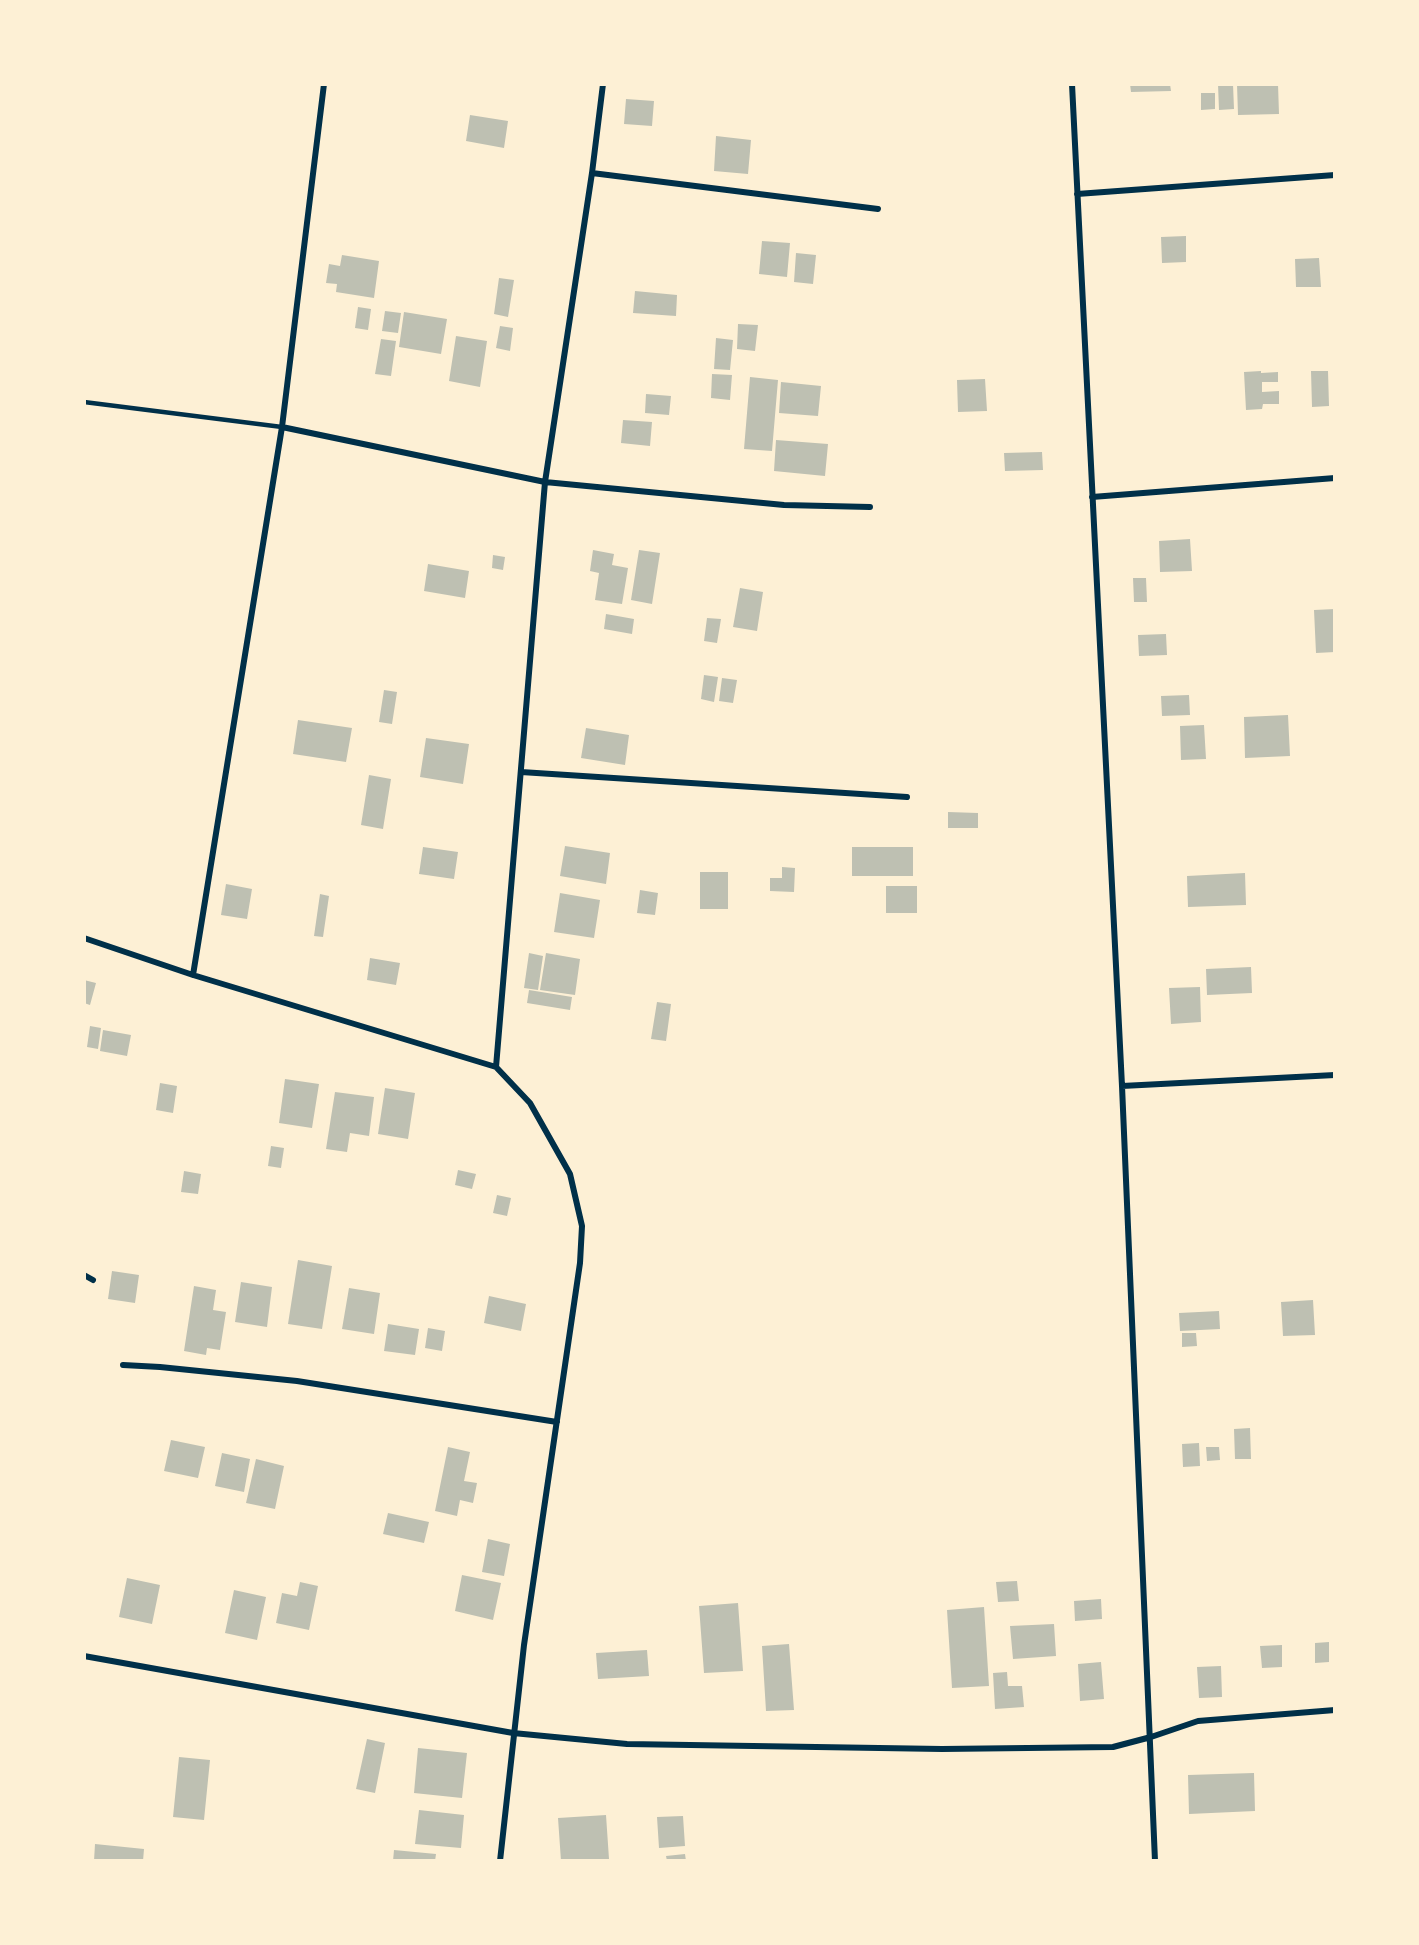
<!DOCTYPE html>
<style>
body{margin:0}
#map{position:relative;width:1419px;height:1945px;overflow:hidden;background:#fdf0d5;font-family:Helvetica,sans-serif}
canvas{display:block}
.frame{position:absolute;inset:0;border:86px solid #fdf0d5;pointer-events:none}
</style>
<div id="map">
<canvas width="1419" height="1945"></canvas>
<div class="frame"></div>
</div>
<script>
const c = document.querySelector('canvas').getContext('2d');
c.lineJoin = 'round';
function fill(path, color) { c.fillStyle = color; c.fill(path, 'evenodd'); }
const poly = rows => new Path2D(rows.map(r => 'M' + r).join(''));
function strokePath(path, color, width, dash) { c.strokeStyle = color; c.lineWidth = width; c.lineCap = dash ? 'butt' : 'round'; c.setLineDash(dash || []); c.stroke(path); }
const building = poly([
 [1130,84,1170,84,1171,91,1131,92],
 [1218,84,1233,84,1234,109,1219,110],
 [1237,84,1278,84,1279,114,1238,115],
 [1201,93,1215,93,1215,109,1201,110],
 [626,99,654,101,652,126,624,124],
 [470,115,508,121,504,148,466,141],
 [716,136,751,140,748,174,714,171],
 [1186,236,1186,262,1162,263,1161,237],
 [762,241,790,243,787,277,759,274],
 [796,253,816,255,813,284,794,282],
 [342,255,379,261,374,298,336,292,337,284,326,283,329,264,340,266],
 [1319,258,1321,287,1296,287,1295,259],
 [499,278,514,280,508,317,494,314],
 [635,291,677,295,676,316,633,313],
 [358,307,371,309,368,330,355,328],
 [385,311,401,313,398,333,382,331],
 [404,312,447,319,441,354,399,347],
 [738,324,758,325,755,351,737,349],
 [500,326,513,328,510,351,496,348],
 [456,336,487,341,480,387,449,381],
 [716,338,733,340,730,370,714,369],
 [381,339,396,341,391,376,375,374],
 [1261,371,1261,373,1278,372,1278,382,1262,382,1262,392,1279,391,1279,404,1263,404,1262,409,1246,410,1244,372],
 [1311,371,1328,371,1329,406,1312,407],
 [712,374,732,375,730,400,711,398],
 [750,377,778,380,772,451,744,449],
 [985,379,987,411,958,412,957,380],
 [781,382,821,386,818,416,779,413],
 [646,394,671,396,669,415,645,413],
 [623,420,652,422,650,446,621,443],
 [776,440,828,444,825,476,774,471],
 [1042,452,1043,470,1005,471,1004,453],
 [1190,539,1192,571,1160,572,1159,541],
 [593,550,614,554,612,565,628,568,622,604,595,600,599,573,590,571],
 [639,550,660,553,652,604,631,600],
 [493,555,505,557,503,570,492,568],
 [428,564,469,571,465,598,424,591],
 [1133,578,1146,578,1147,602,1134,602],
 [740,588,763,592,757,631,733,627],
 [1335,609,1335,652,1316,653,1314,610],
 [606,614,634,619,632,634,604,629],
 [707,618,721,619,717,643,704,641],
 [1166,634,1167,655,1139,656,1138,635],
 [704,675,718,677,714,702,701,699],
 [722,678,737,680,733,703,719,701],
 [384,690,397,692,392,724,379,722],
 [1189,695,1190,715,1162,716,1161,696],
 [1288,715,1290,756,1245,758,1244,717],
 [298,720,352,728,346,762,293,754],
 [1204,725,1206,759,1181,760,1180,726],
 [586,728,629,735,625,765,581,758],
 [426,738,469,744,463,784,420,777],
 [369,775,391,779,383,829,361,825],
 [948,812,978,813,978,828,948,828],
 [565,846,610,853,606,884,560,876],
 [423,847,458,852,454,879,419,874],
 [852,847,913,847,913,876,852,876],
 [782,867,795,868,794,892,770,891,770,878,782,878],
 [700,872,728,872,728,909,700,909],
 [1245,873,1246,905,1188,907,1187,876],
 [226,884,252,889,247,919,221,915],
 [886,886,917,886,917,913,886,913],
 [640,890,658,893,655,915,637,913],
 [560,893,600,900,594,938,554,932],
 [320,894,329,896,323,937,314,936],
 [529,953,543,956,538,990,524,988],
 [546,953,580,959,575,995,540,990],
 [370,958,400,963,396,985,367,980],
 [1251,967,1252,993,1207,995,1206,969],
 [84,980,96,983,90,1005,84,1003],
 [1200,987,1201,1022,1171,1024,1169,988],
 [529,990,572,997,570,1010,527,1003],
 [657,1002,671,1004,666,1041,651,1039],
 [90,1026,101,1028,98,1049,87,1047],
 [103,1030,131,1035,127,1056,100,1051],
 [285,1079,319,1084,312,1128,279,1123],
 [160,1083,177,1086,173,1113,156,1110],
 [385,1088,415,1093,408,1139,378,1134],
 [335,1092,374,1097,369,1136,350,1133,347,1152,326,1149],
 [271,1146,284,1148,281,1168,268,1166],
 [458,1170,476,1174,472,1189,455,1185],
 [184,1171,201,1174,198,1194,181,1192],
 [497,1195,511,1198,507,1216,493,1213],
 [298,1260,332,1266,322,1329,288,1324],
 [112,1271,139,1275,135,1303,108,1299],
 [241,1282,272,1287,267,1327,235,1322],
 [194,1286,216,1290,213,1310,226,1312,220,1350,207,1348,206,1355,184,1351],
 [349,1288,380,1293,374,1334,342,1329],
 [489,1296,526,1304,521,1331,484,1323],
 [1313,1300,1315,1335,1283,1336,1281,1302],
 [1219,1311,1220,1329,1180,1331,1179,1313],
 [388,1324,419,1329,415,1355,384,1351],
 [428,1328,445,1331,442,1351,425,1348],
 [1182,1333,1196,1333,1197,1346,1182,1347],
 [1250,1428,1251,1459,1235,1459,1234,1429],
 [171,1440,205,1447,198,1478,164,1471],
 [1199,1443,1200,1466,1183,1467,1182,1444],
 [448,1447,470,1452,464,1481,477,1483,473,1503,460,1500,457,1516,435,1511],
 [1206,1447,1219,1447,1220,1460,1207,1461],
 [222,1453,250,1459,244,1492,215,1486],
 [256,1459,284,1466,275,1509,246,1503],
 [388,1513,429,1522,424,1543,383,1534],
 [488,1539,510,1544,504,1576,482,1572],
 [462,1575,501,1583,493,1620,455,1611],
 [127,1578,160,1585,152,1624,119,1617],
 [1017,1581,1019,1601,998,1602,996,1582],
 [300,1582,318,1586,309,1630,276,1623,282,1593,297,1596],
 [234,1590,266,1597,257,1640,225,1633],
 [1101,1599,1102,1619,1075,1621,1074,1601],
 [738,1603,743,1671,704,1673,699,1606],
 [984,1607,989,1686,952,1688,947,1610],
 [1054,1624,1056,1656,1013,1659,1010,1626],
 [1329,1642,1329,1662,1315,1663,1315,1643],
 [789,1644,794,1710,766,1711,762,1646],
 [1282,1645,1282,1667,1262,1668,1260,1646],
 [647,1650,649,1676,598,1679,596,1653],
 [1101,1662,1104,1699,1080,1701,1078,1664],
 [1221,1666,1222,1697,1199,1698,1197,1667],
 [1007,1672,1008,1686,1022,1686,1024,1707,995,1709,993,1673],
 [367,1739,385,1743,375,1793,356,1789],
 [418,1748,467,1753,462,1798,414,1793],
 [179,1757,210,1760,204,1820,173,1817],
 [1254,1773,1255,1811,1189,1814,1188,1775],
 [419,1810,464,1815,461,1848,415,1844],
 [606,1815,609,1859,561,1861,558,1818],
 [683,1816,685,1846,659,1848,657,1817],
 [95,1844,144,1849,143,1861,94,1861],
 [394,1850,436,1854,435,1861,393,1861],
 [685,1854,686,1861,667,1861,666,1856]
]);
const service = poly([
 [84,402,282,427]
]);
const minor = poly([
 [1072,84,1122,1086,1155,1861],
 [592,173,878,209],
 [1077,194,1335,175],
 [282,427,545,482,784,505,870,507],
 [1092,497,1335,478],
 [521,772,907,797],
 [84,938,193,975,496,1067,530,1103,570,1174,582,1226,580,1263,524,1645,500,1861],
 [193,975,282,427,324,84],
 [496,1067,545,482,592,173,603,84],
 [1122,1086,1335,1075],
 [84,1275,93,1280],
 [123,1365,160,1367,297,1381,557,1422],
 [84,1656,513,1733,627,1744,942,1749,1113,1747,1151,1737,1198,1721,1335,1710]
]);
fill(building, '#bec0b2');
strokePath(service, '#003049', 4.5);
strokePath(minor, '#003049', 6);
</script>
